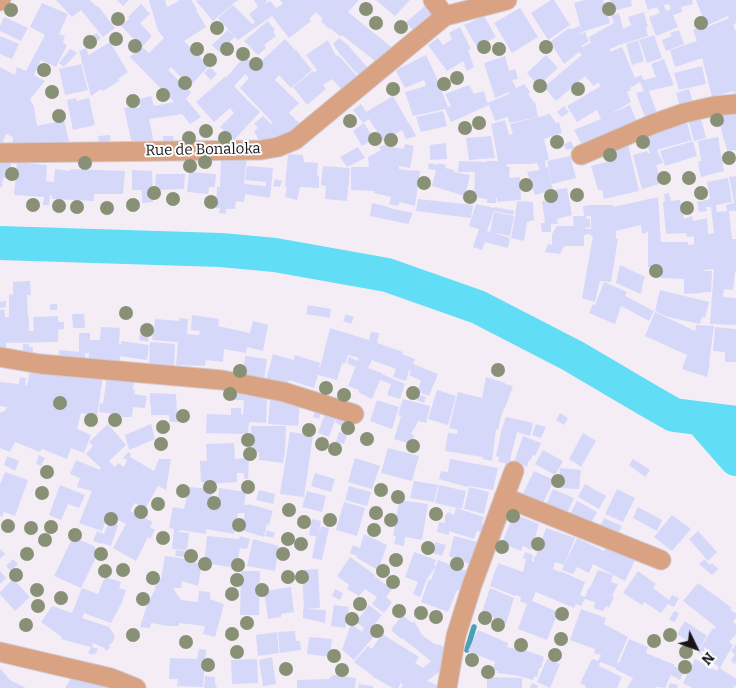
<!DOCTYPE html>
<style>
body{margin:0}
#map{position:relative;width:736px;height:688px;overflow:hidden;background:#f5edf6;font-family:Bitter,serif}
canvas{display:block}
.north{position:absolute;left:671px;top:623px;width:50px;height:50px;-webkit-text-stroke:4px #fefdfe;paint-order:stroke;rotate:132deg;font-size:14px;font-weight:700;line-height:20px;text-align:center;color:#181518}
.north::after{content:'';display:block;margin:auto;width:18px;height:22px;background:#181518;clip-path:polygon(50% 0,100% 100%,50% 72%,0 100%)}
</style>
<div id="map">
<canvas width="736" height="688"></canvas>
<div class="north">N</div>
</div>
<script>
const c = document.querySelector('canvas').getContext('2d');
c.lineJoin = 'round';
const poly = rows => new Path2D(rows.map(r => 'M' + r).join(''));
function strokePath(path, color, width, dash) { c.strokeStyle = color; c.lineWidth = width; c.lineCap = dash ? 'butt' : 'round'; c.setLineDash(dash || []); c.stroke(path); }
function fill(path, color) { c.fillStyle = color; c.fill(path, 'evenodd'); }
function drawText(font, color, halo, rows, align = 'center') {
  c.font = font + ' Bitter,serif'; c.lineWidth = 4; c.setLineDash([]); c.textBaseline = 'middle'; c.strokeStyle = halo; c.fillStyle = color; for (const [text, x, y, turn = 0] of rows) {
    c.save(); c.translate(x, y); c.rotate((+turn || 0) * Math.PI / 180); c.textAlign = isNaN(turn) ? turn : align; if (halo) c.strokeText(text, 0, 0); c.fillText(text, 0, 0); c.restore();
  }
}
const stream = poly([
 [467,650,474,627]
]);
const river = poly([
 [0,243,221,250,275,255,387,275,478,307,573,356,646,399,674,415,736,423],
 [701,419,736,459]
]);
const building = poly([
 [56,0,90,0,97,7,98,6,115,28,103,37,81,10,72,17],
 [117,0,129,0,123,6],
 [149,0,165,0,167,7,179,1,178,0,191,0,197,9,196,10,206,27,184,41,209,66,190,86,171,67,168,70,191,92,186,99,201,117,190,124,182,114,149,119,154,143,133,148,124,108,135,106,136,108,140,107,139,99,151,96,154,106,174,102,130,57,141,46,121,26,130,18,128,17,141,4,150,14,140,23,152,36,142,47,149,53,164,38,158,31],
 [198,0,239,0,234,3,213,21,196,1],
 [254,0,266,0,267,2,265,3,265,4,270,1,276,8,283,4,280,0,359,0,348,12,395,50,359,76,339,53,333,44,339,38,347,44,368,68,375,61,342,35,341,37,330,28,329,29,321,21,323,19,316,12,309,19,311,21,289,38,272,16,238,40,218,18,233,5,252,24,255,22,249,14,258,7],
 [376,0,410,0,395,16],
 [551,0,554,0,570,25,548,40,531,13],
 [585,0,603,0,610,23,582,32,574,3],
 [610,0,631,0,632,6,613,11],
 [645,0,692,0,693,4,681,7,682,12,673,15,678,27,656,36,649,17,660,13,657,7,648,10],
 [669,4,671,9,666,11,664,5],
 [696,0,736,0,736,23,733,25,736,31,736,93,734,93,734,91,712,97,702,58,675,67,670,50,697,41,693,30,702,26,703,28,702,29,729,18,728,16,706,26],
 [42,3,68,14,59,34,65,36,63,43,67,45,56,67,41,60,34,75,45,81,30,99,34,107,37,126,64,120,69,141,40,145,12,147,13,137,6,134,0,149,0,67,15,75,17,67,26,71,45,35,30,27],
 [425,6,434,16,414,32,406,22],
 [520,8,538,37,512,53,494,23],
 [644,12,648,27,646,27,648,36,619,45,610,49,610,52,622,47,635,78,641,75,644,80,656,77,651,64,664,59,674,85,649,91,658,116,646,120,636,93,644,91,640,82,630,88,631,90,627,92,631,102,610,114,630,105,639,127,585,150,574,130,601,119,597,110,577,122,567,106,601,86,598,82,594,86,585,76,556,101,544,87,582,55,579,52,564,64,550,42,569,28,572,29,580,26,582,32,578,34,582,33,583,35,583,32,585,32,589,41,581,46,583,47,590,43,591,44,589,37,614,23,611,15,619,13,623,29,631,25,628,17],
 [484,16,496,37,477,47,464,25],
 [4,17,28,28,21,41,0,31,0,26],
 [268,21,275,30,273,32,276,36,264,45,266,48,258,55,244,41],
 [460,27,471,49,468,50,474,67,467,71,463,61,447,71,428,45,438,38,443,45,452,39,449,33],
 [228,30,235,37,219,52,212,45],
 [679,30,684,44,666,51,662,40,672,36,670,33],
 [97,33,101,38,95,43,90,37],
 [654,35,662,58,647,63,639,40],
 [0,36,19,44,12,59,0,54],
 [285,39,296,51,296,50,312,70,291,88,279,75,275,80,299,103,289,113,300,124,287,137,282,132,284,136,261,144,254,131,258,128,254,124,263,116,271,124,272,122,240,88,249,78,245,74,234,86,247,100,260,112,234,140,220,127,234,113,230,108,214,122,196,102,226,76,227,77,244,57,256,66],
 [328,40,336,56,338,55,359,78,344,92,332,79,323,85,326,89,307,105,293,87,313,71,314,73,317,70,306,55],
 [638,40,644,61,632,65,626,44],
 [110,42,128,72,118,79,119,81,103,91,101,89,91,96,81,59,82,59,79,51,86,48,89,55],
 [70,49,77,53,64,67,59,63],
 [426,55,435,74,448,107,451,106,445,94,469,85,474,94,484,91,487,103,509,94,509,92,495,98,484,63,505,56,509,71,515,69,518,79,512,80,516,88,524,84,530,92,528,94,534,102,535,102,538,117,509,123,508,117,495,121,489,105,451,122,445,109,413,116,405,92,426,86,424,80,405,88,396,71,400,68],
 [546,55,558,68,538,86,527,73],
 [81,64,88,90,65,95,59,69],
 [702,66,706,84,679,90,674,73],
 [210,67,217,74,211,80,204,73],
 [689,89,694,105,681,109,676,93],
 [393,96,409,124,410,124,416,136,406,139,402,130,383,141,369,119,363,123,353,110,361,104,366,112],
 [76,98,77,101,89,98,95,125,73,130,67,100],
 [564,106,569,112,562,117,557,112],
 [443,111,447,126,421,132,416,117],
 [736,112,736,139,724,141,718,116],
 [549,113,556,123,559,122,562,133,544,139,549,159,545,161,546,168,548,167,553,190,535,195,527,172,540,170,537,163,532,164,507,164,507,167,510,167,509,178,520,177,521,200,497,202,497,198,496,198,496,203,487,203,487,199,474,197,475,172,458,172,459,161,486,162,487,161,498,161,491,124,505,120,509,135,513,134,510,124,547,115],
 [701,119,706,138,694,141,689,122],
 [364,123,374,139,362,146,353,131],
 [687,123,692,140,657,150,663,163,656,165,659,175,657,175,659,184,642,189,633,155,647,151,648,153,650,153,644,134],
 [110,135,111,148,100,149,98,136],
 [163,136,173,136,174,144,164,144],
 [491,136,495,158,469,160,466,138],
 [718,137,722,161,724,171,701,177,698,165,699,165,698,162,701,161,698,141],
 [736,139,736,150,727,151,725,141],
 [571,141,574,148,566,150,564,144],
 [693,141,697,156,665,166,660,151],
 [446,143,447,159,430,160,430,145],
 [386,144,387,146,404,149,405,144,414,146,410,168,399,166,399,169,412,171,412,170,420,171,415,206,400,202,398,206,389,204,391,197,374,193,375,191,351,190,351,167,369,167,368,157,381,150,379,147],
 [628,144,639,191,604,199,602,190,598,190,591,166,614,160,611,151],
 [358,147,365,158,347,167,340,157],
 [288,154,303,155,304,162,318,163,317,176,319,176,319,188,300,187,297,200,285,197,287,187,285,187],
 [247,155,244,184,266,186,266,182,245,180,247,166,273,168,270,198,245,194,244,202,236,201,235,209,226,209,226,214,219,213,220,208,216,208,217,187,220,187,221,159],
 [570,156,576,178,552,184,547,161],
 [0,162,11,163,9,179,3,178,2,187,0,187],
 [17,162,47,165,46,181,54,182,55,169,70,171,71,169,125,171,123,194,94,194,94,201,52,199,52,196,50,195,49,205,43,205,44,197,14,195],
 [429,163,438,165,439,163,446,165,445,168,454,170,454,172,470,175,465,196,432,186,436,170,428,169],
 [323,166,350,168,347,201,325,199,326,186,321,185],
 [132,170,152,171,153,202,142,203,142,190,132,190],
 [189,172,216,174,215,187,209,187,208,194,187,192],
 [156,174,185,174,184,189,155,190],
 [736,176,736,211,729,211,732,239,736,239,736,272,735,272,733,290,724,289,723,297,736,298,736,325,710,324,714,269,704,270,704,271,712,271,711,292,703,292,703,293,684,294,684,279,661,278,661,267,648,267,648,232,642,234,641,225,616,231,616,239,618,239,611,282,600,281,595,302,582,298,593,236,591,236,590,234,584,235,584,246,564,246,560,254,545,252,548,244,552,245,552,234,557,226,574,226,573,216,584,216,583,206,591,205,613,205,613,207,658,197,661,242,688,242,688,245,694,244,694,236,687,237,686,233,666,234,663,202,665,201,664,194,669,193,671,201,680,200,684,219,692,216,693,221,707,218,708,234,714,233,711,207,706,207,707,211,699,212,697,202,710,199,707,182,728,178,732,202,716,205,717,212,727,211,726,205,734,203,729,177],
 [586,216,591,216,591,229,585,229,585,228,590,227,590,219,587,219],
 [275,179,282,181,280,187,273,186],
 [567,188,572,215,557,219,558,224,551,224,551,232,542,232,541,223,545,223,542,201,555,200,554,190],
 [418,199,473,205,471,218,416,211],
 [519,201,533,202,534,220,527,222,524,241,511,238,515,216,517,216,515,215,517,202],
 [372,203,389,207,389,208,413,213,408,224,370,216],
 [476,204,494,208,495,207,514,211,513,215,494,211,487,231,510,238,508,248,485,242,482,250,473,247,479,229,469,226],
 [494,212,514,216,510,236,490,232],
 [620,265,645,277,643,282,641,294,616,283],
 [30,281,31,295,27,295,28,317,29,317,29,331,34,331,33,317,58,316,58,322,64,322,64,329,58,330,58,342,6,343,6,352,0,352,0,310,4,309,5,317,9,317,9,294,13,295,13,282],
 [604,282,627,292,625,296,654,311,649,321,621,306,615,324,589,313,593,304,595,305],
 [660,290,709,302,705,318,702,317,700,324,668,317,655,311],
 [6,301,6,307,0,308,0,302],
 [50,304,57,304,57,310,50,310],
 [308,305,331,309,330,318,306,314],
 [655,312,695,331,696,325,714,326,709,363,710,363,707,377,682,369,687,355,645,336],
 [72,314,84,314,85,328,73,328],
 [346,314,354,317,351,324,343,321],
 [192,315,219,319,218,326,250,333,253,321,268,325,263,351,247,347,246,353,224,349,223,362,206,360,205,366,176,365,178,342,152,340,155,319,180,321,179,318,188,319,187,334,199,335,200,331,191,330],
 [101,327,120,328,119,344,121,344,121,341,149,345,147,360,120,356,119,369,88,364,89,353,85,353,85,364,59,360,59,350,79,352,79,333,90,333,90,340,100,340],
 [715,327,736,329,736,362,725,362,725,352,713,351],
 [330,328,369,340,371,332,379,333,377,343,403,352,402,354,415,359,413,364,438,374,429,396,417,391,421,381,409,375,411,371,409,370,406,381,393,377,396,369,372,360,368,368,382,373,382,374,405,384,400,399,387,395,391,384,380,380,372,399,358,392,359,390,348,386,359,358,348,355,345,364,342,363,337,380,318,375,314,388,289,380,286,390,265,384,273,354,294,360,295,355,320,363,319,367,320,368],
 [140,334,149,335,148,342,139,340],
 [150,342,175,344,174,366,149,364],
 [23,344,29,344,29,347,33,347,33,354,23,354],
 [245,356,267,359,264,379,243,376],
 [349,357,358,361,355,367,347,363],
 [30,369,103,376,97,416,81,413,77,429,91,435,84,453,71,448,67,459,42,449,40,452,15,442,10,452,0,448,0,413,5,411,7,407,0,406,0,382,19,384,20,377,26,378,25,385,27,386],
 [107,376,134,381,133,390,135,390,134,394,147,396,145,408,133,407,132,417,122,417,122,415,99,412,100,403,103,404],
 [486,377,505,383,505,384,513,386,505,408,504,408,501,417,498,430,496,429,492,461,483,459,483,457,445,451,448,433,457,434,458,430,449,428,458,392,482,398],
 [437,390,456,396,448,425,428,419],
 [150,393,176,394,177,413,179,413,179,422,170,422,169,415,151,415,151,404,150,404],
 [234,393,267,397,266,423,249,422,248,434,243,433,243,434,206,433,207,414,231,415,231,408,241,408,241,414,243,415,244,400,234,400],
 [419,395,426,397,424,403,417,400],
 [270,399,300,402,298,426,268,424],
 [403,399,430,406,426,423,418,421,415,428,414,428,411,434,414,435,411,444,394,439,401,416,398,415],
 [377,400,399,407,392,429,370,421],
 [317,406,322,408,319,419,313,417],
 [560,413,568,418,564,425,556,420],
 [325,414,336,418,329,437,318,433],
 [340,415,346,418,341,426,335,422],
 [506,417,533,423,530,436,517,432,510,460,512,461,511,466,505,465,505,463,498,462,499,457,496,456,502,428],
 [108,424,126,445,109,461,115,467,118,463,124,467,127,460,123,458,128,452,131,454,130,457,154,471,159,459,171,459,166,490,158,486,145,509,135,503,130,511,153,522,150,527,155,530,150,539,148,537,136,561,113,548,126,524,108,515,102,531,79,523,92,491,77,487,80,478,70,474,76,460,100,470,101,468,86,454,93,446,89,442],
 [151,424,155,439,129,450,125,435],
 [536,424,546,427,541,438,532,435],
 [251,426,286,426,285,452,283,463,259,460,259,452,252,452],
 [290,432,313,435,304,497,280,494],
 [339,432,347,435,344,444,336,442],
 [583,433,596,441,581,467,569,459],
 [523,436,541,443,535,456,533,455,530,461,529,460,527,467,514,462],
 [234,443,235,459,249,458,248,479,244,478,244,473,237,473,237,482,211,484,211,482,201,482,200,461,207,461,206,444],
 [388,448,419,456,412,481,381,473],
 [543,450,563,461,555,475,535,464],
 [39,455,45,458,41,466,36,464],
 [7,456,19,461,15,471,4,465],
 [355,458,380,466,372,489,348,482],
 [450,459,498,468,493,490,469,486,467,487,439,479,441,471,448,472],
 [633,459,650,470,645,477,629,465],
 [560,468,581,470,579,489,558,488],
 [534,471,554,480,543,503,523,493],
 [5,472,28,480,15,516,4,512,2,517,0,516,0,484],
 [315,473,335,479,331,492,311,486],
 [414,481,438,485,434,502,410,498],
 [585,484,606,496,599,509,578,497],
 [60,485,85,495,79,508,68,504,61,520,49,515],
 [439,485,466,491,462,509,435,503],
 [349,486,371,492,367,506,345,500],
 [189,487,213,489,210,505,217,506,219,488,246,492,244,505,248,505,248,504,273,511,269,525,267,524,264,537,241,530,245,513,238,513,234,534,206,529,206,534,180,530,179,532,189,533,187,550,172,549,174,529,169,528,173,507,184,509],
 [469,487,489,492,484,514,464,509],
 [553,489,574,498,567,513,547,503],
 [617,489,635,498,623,522,605,514],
 [259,490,275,494,273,504,256,500],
 [307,491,326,496,322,512,302,507],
 [399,500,428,504,422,540,405,537,404,546,394,544,396,536,393,536],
 [577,501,597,512,588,529,568,518],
 [344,502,365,508,357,536,336,530],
 [638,507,662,520,657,531,633,518],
 [456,508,484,517,482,523,489,525,486,534,477,531,474,539,449,531,449,535,437,532,439,522,445,523,445,516,448,512,454,515],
 [514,514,539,524,531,550,523,546,521,551,502,543],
 [672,515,691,529,672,551,654,537],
 [604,518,622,526,617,536,599,528],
 [312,519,321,521,318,537,309,535],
 [109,522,118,525,111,546,102,543,102,544,93,541,97,531,104,534],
 [321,526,329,528,322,560,312,558,316,537,318,537],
 [546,528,575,538,564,565,555,562,553,569,560,572,560,571,585,582,580,595,585,597,589,587,590,588,598,570,613,575,611,582,618,584,612,596,614,597,609,608,606,606,603,611,594,608,595,602,585,599,581,606,576,604,574,608,536,592,532,601,558,612,547,640,518,629,527,604,520,601,521,597,516,595,515,596,490,586,498,563,523,572,526,559,523,558,525,552,533,555,532,561,534,562,534,556,536,556],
 [267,530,275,533,273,538,265,536],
 [698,531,717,552,708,561,689,539],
 [364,534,387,545,378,570,357,558,357,556,350,553,353,545,360,548],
 [207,536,239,539,240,536,250,539,247,549,240,548,236,568,204,563],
 [454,536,485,544,477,566,458,560,449,556],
 [73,537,94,546,98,553,81,588,54,576],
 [577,538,604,551,606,547,642,557,639,562,635,560,625,581,593,564,589,573,577,567,573,574,562,570],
 [253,539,279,546,275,571,247,566],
 [435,542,446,545,442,556,432,553],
 [0,549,5,554,0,559],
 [176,550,185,551,184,557,175,556],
 [414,552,436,560,434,565,436,566,427,579,420,597,413,594,418,582,405,577],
 [165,556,186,559,186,560,202,564,198,586,182,581,181,588,173,588,181,600,198,602,199,591,210,592,210,599,224,604,215,637,203,634,205,626,179,623,179,626,168,626,151,623,150,628,140,627,147,605,155,589,157,578,161,579],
 [350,557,375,575,374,576,392,589,386,597,392,602,384,613,372,604,377,597,365,589,359,596,347,589,349,585,337,576],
 [13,559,18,564,11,571,6,566],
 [704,559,710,565,712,563,718,569,712,575,699,564],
 [438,560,469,572,462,591,457,590,448,612,421,602,429,579,431,580],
 [318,569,320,608,304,609,302,570],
 [0,571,6,578,0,584],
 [241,571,260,571,259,615,240,615],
 [638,571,656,584,653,588,669,600,672,595,679,598,674,607,668,604,661,613,644,602,642,605,623,593],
 [105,577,121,582,119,588,126,590,122,602,111,623,84,613,82,618,109,627,115,636,113,642,109,645,110,648,106,651,104,648,93,643,92,647,98,649,96,654,94,653,93,655,88,653,91,647,61,639,62,637,41,622,52,606,72,613,82,588,98,594],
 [13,579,30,597,15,611,0,594,0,592],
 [698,583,732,608,730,610,736,613,736,618,733,622,736,624,736,634,729,642,733,645,720,668,736,679,736,685,733,688,692,688,683,683,695,659,717,671,719,667,698,652,713,628,715,629,716,627,683,601],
 [291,587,294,612,281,614,281,617,268,619,264,591],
 [490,588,514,598,506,624,482,612],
 [335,589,343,593,340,600,332,596],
 [334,605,349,607,345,628,331,626],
 [369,605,382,615,369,631,375,635,354,660,342,650,351,624,362,632,364,628,356,622],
 [303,609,326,610,325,623,303,618],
 [581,609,606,618,604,624,628,637,617,662,619,663,629,639,648,647,646,653,675,665,674,666,684,671,680,680,671,675,665,688,657,687,656,688,627,688,633,678,615,669,616,668,600,662,599,666,622,677,617,688,585,688,586,686,580,683,592,659,598,661,601,655,594,653,595,649,570,640],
 [674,611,679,613,675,622,669,620],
 [402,615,412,623,414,621,423,636,436,645,436,644,450,648,447,666,427,681,444,688,401,688,403,685,401,683,398,688,393,688,373,677,373,676,354,662,368,646,372,649,382,634,419,657,415,663,423,668,431,661,402,638,401,639,391,630],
 [685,621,707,636,699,649,677,634],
 [478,630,508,643,507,647,525,651,525,650,544,657,541,668,539,668,537,677,534,676,533,680,519,676,497,673,498,671,493,670,495,662,468,651],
 [295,631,296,641,300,641,301,650,280,653,278,632],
 [277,632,279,653,258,656,256,635],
 [309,637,332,639,330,657,307,654],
 [736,644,736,662,734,664,731,660,735,655,731,651],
 [199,649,206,650,203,687,177,686,178,679,169,679,170,658,197,659],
 [272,657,276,684,263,686,259,660],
 [257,659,258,683,232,684,231,660],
 [547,659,560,664,550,688,537,682],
 [0,668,10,680,26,688,0,688],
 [75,672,107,686,107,688,65,688],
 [333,675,356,678,355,688,297,688,297,680,329,679],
 [205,676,215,677,215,684,217,685,216,688,204,688],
 [487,677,522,678,522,688,487,688],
 [532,683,538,686,537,688,530,688],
 [670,683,678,685,677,688,668,688],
 [359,684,373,686,373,688,358,688]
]);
const minor = poly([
 [433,0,445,16],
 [0,1,1,0],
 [0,153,261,150,278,147,295,140,445,16,507,0],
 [581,155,653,124,684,113,715,106,736,104],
 [0,357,40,364,222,380,284,392,354,414],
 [504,497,661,560],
 [0,652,111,678,136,688],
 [447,688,456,636,472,585,514,471]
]);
const trees = [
 [366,9],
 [609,9],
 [11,10],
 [118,19],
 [376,23],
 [701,23],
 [401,27],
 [217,28],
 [116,39],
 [90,42],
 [135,46],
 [484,47],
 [546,47],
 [197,49],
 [227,49],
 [499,49],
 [243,54],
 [210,60],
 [256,64],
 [44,70],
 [457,78],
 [185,83],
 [444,84],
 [540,86],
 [393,89],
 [578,89],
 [52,92],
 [163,95],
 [133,101],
 [59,116],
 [717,120],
 [350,121],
 [479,123],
 [465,128],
 [206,131],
 [189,138],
 [225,138],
 [375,139],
 [391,140],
 [557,142],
 [643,142],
 [610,155],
 [729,158],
 [205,162],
 [85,163],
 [190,166],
 [12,174],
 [664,178],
 [689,178],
 [424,183],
 [526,185],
 [154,193],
 [701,193],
 [577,195],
 [551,196],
 [470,197],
 [173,199],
 [211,202],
 [33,205],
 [133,205],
 [59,206],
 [77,207],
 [107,208],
 [687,208],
 [656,271],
 [126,313],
 [147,330],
 [498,370],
 [240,371],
 [326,388],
 [413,393],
 [230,394],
 [344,395],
 [60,403],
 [183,416],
 [91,420],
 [115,420],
 [163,427],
 [348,428],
 [309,430],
 [367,439],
 [248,440],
 [161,444],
 [322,444],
 [413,446],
 [335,449],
 [250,454],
 [47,472],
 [558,481],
 [210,487],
 [248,487],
 [381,490],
 [183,491],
 [42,493],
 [398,497],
 [214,503],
 [158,504],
 [289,510],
 [141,512],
 [376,513],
 [436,514],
 [513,516],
 [111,519],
 [330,520],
 [391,520],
 [304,522],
 [239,525],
 [8,526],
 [51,527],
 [31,528],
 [374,530],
 [75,535],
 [163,538],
 [288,539],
 [45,540],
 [301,544],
 [538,544],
 [502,547],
 [428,548],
 [27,554],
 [101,554],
 [283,554],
 [191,556],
 [396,560],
 [205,564],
 [457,564],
 [238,565],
 [123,570],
 [105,571],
 [383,571],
 [16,575],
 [288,577],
 [302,577],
 [153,578],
 [237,580],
 [393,582],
 [37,590],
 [262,590],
 [232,594],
 [61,598],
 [143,599],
 [360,604],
 [38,606],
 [399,611],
 [421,613],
 [562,614],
 [436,617],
 [485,618],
 [352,619],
 [247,623],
 [26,625],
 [498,625],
 [377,631],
 [232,634],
 [133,635],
 [670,635],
 [561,639],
 [654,641],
 [186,642],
 [521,645],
 [237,652],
 [686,652],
 [555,655],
 [334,656],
 [472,660],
 [208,665],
 [685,667],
 [286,669],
 [342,670],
 [488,672]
];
const streetNames = [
 ["Rue de Bonaloka",203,150,-1]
];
strokePath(stream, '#4ba1b3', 5.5);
strokePath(river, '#61ddf5', 34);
fill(building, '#d5d8f9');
strokePath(minor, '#d2cad2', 21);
strokePath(minor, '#d9a283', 19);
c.fillStyle = '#889175';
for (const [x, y] of trees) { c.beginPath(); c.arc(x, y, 7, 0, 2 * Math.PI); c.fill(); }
drawText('15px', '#181518', '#fefdfe', streetNames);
</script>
